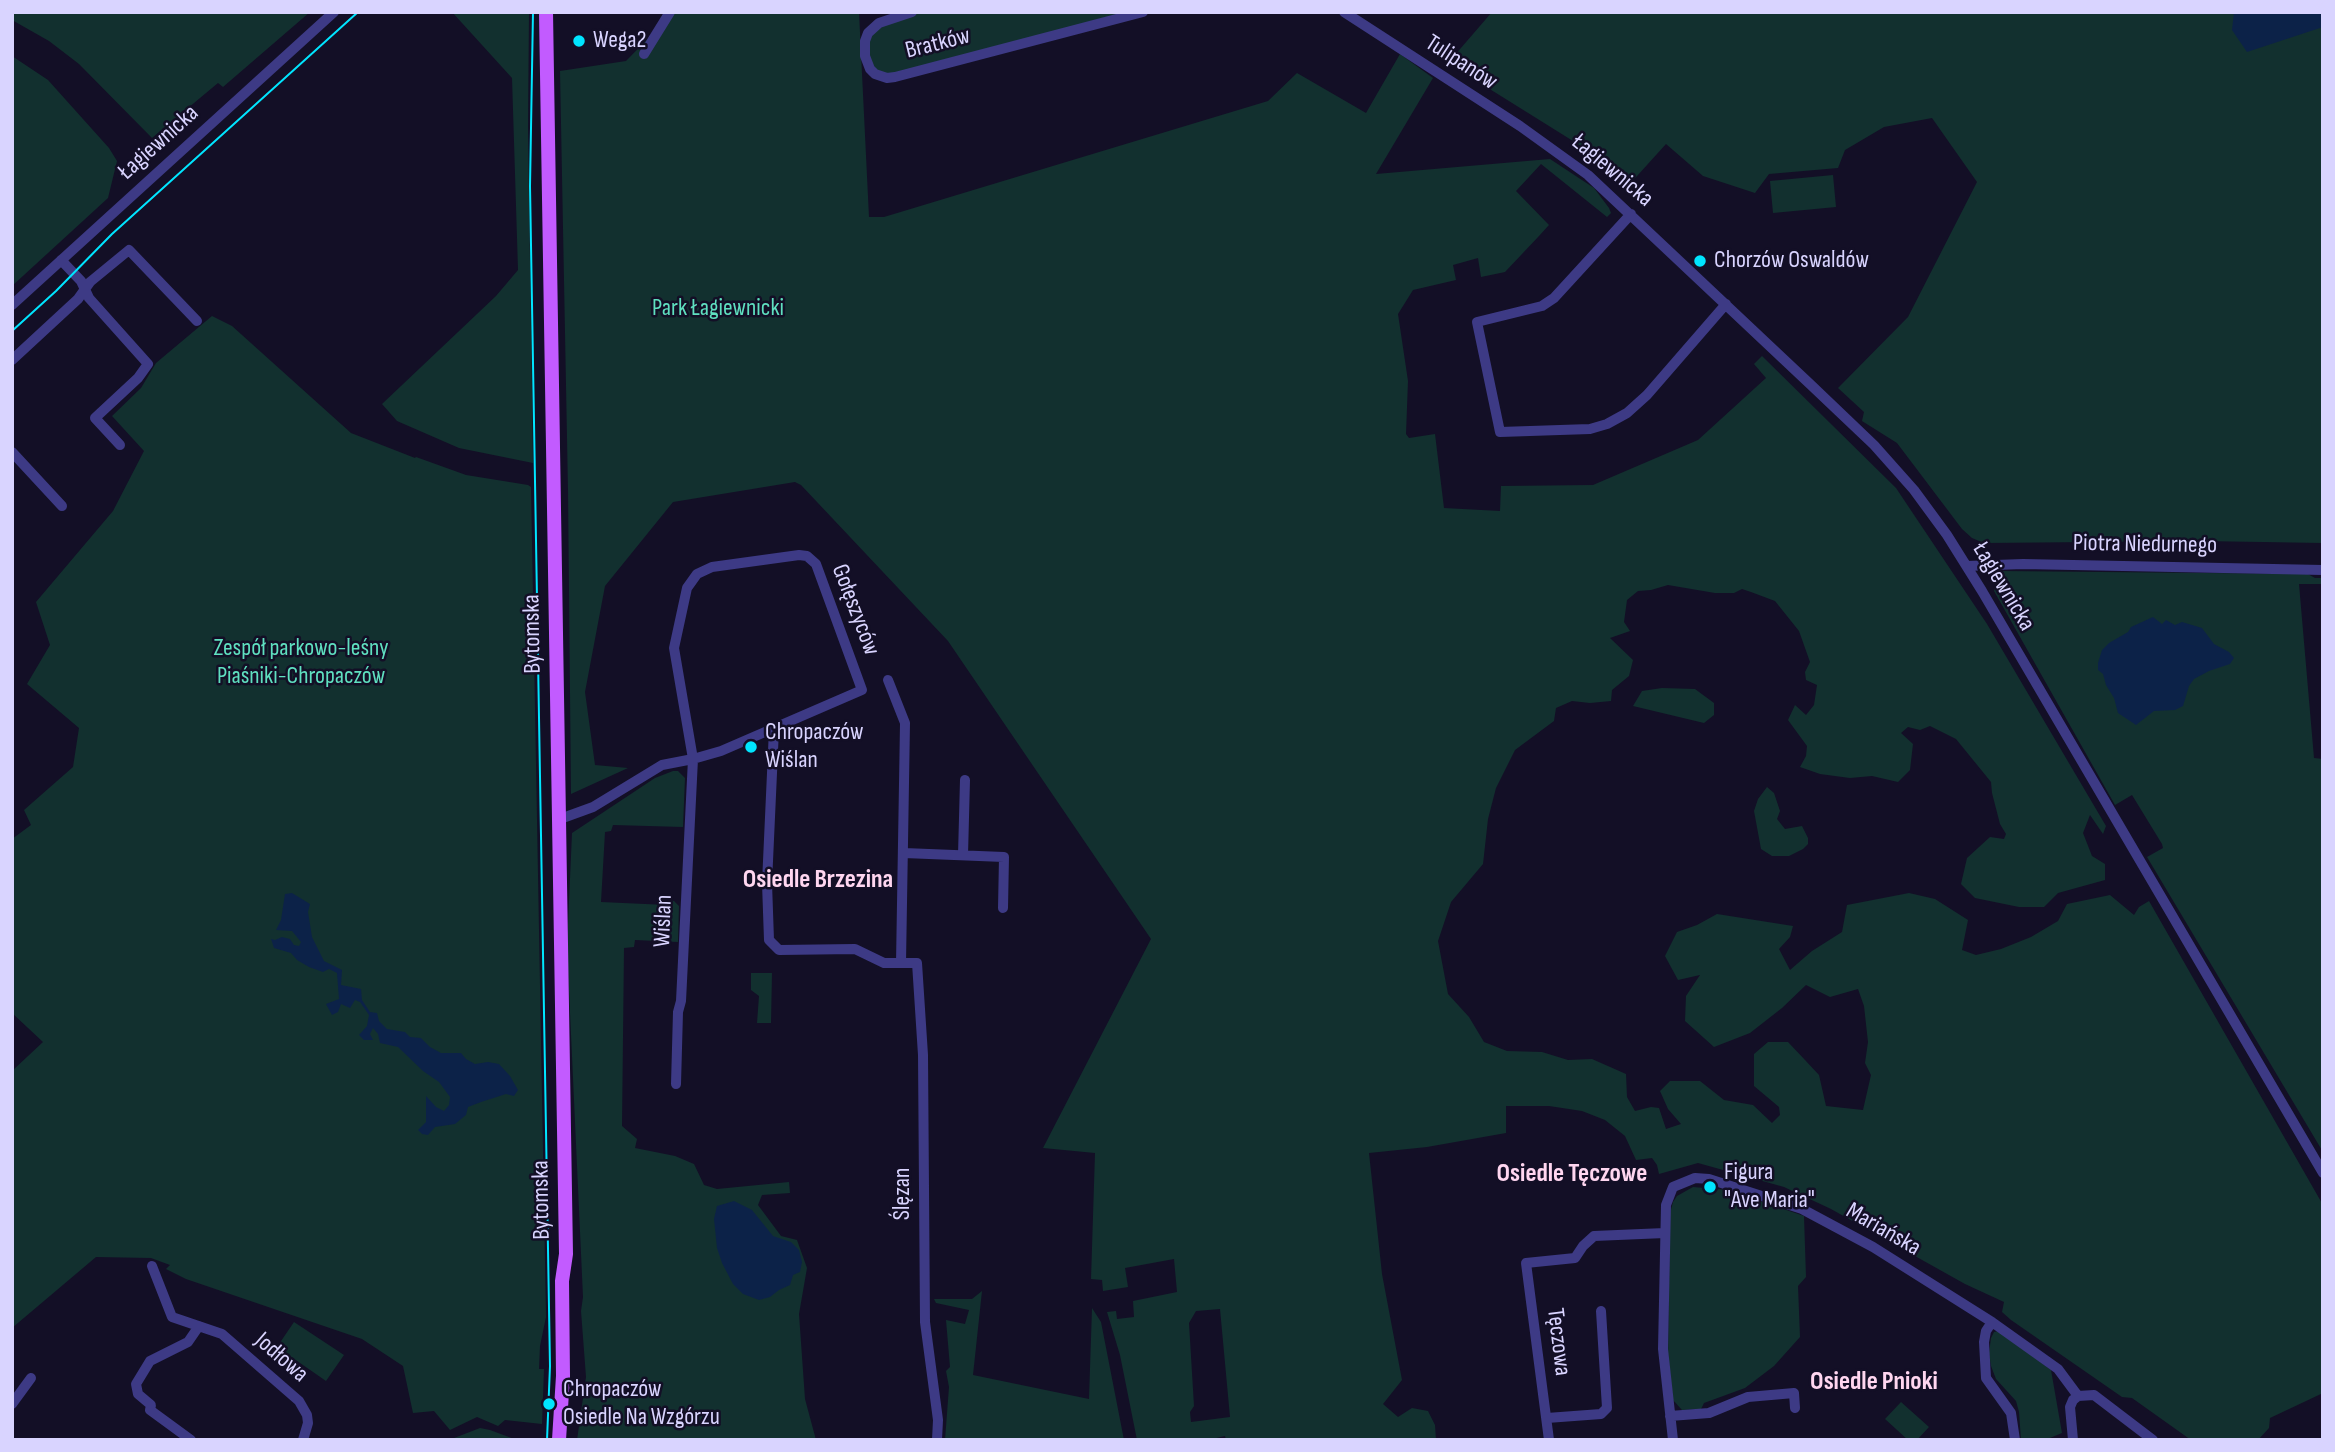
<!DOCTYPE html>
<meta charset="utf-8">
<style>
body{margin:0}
#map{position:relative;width:2335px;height:1452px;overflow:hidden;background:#130f26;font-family:"Sofia Sans Condensed",sans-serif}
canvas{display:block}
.frame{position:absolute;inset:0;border:14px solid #d9d4ff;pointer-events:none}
</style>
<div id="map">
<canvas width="2335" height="1452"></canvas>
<div class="frame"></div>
</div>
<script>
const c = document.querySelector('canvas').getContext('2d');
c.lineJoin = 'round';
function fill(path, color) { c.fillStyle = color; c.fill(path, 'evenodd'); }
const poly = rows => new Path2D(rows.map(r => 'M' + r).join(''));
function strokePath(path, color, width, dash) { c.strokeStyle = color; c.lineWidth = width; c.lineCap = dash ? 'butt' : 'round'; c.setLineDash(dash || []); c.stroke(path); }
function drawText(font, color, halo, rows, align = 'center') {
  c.font = font + ' "Sofia Sans Condensed",sans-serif'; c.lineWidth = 5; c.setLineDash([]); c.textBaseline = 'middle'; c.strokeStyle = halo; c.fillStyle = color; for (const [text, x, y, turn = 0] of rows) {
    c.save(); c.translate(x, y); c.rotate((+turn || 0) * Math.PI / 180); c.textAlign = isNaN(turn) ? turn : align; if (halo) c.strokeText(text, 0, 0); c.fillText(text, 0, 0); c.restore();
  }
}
const green = poly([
 [12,12,310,12,223,87,218,83,152,138,79,64,49,41,12,20],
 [452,12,529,12,528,127,533,463,459,448,397,421,382,404,496,296,518,270,512,78],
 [669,12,859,12,869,217,884,217,1268,101,1297,73,1366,113,1400,54,1433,78,1376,174,1550,159,1594,188,1609,208,1611,213,1607,217,1541,164,1516,191,1549,225,1539,236,1505,272,1481,277,1478,258,1453,265,1456,280,1413,290,1398,314,1408,381,1406,434,1409,438,1435,434,1444,508,1500,511,1501,486,1593,485,1698,440,1766,378,1754,364,1762,356,1896,488,1987,624,2106,826,2103,834,2090,815,2083,833,2092,856,2105,864,2105,880,2058,893,2044,907,2019,907,1975,898,1961,884,1967,858,1990,837,2004,839,2006,834,2000,824,1992,793,1991,782,1956,739,1930,726,1920,730,1908,727,1901,733,1913,744,1910,770,1898,782,1872,776,1850,778,1820,774,1800,767,1806,756,1807,746,1788,720,1795,705,1806,715,1814,705,1817,685,1806,680,1805,672,1810,662,1799,631,1775,601,1751,592,1742,589,1734,593,1715,593,1668,585,1651,590,1638,591,1627,600,1624,622,1630,631,1610,638,1633,660,1629,676,1612,690,1611,701,1590,703,1572,701,1556,708,1554,721,1515,750,1496,788,1488,819,1483,864,1451,902,1438,941,1448,994,1469,1017,1484,1042,1507,1051,1542,1052,1568,1060,1592,1059,1626,1074,1627,1097,1635,1111,1651,1107,1659,1108,1666,1129,1681,1124,1668,1109,1660,1091,1670,1081,1700,1081,1724,1100,1753,1105,1772,1123,1780,1115,1779,1107,1754,1086,1754,1054,1768,1042,1788,1042,1805,1060,1819,1075,1826,1106,1863,1110,1871,1075,1865,1063,1868,1042,1864,1006,1858,989,1830,997,1806,985,1782,1008,1750,1033,1714,1047,1685,1021,1686,996,1700,975,1678,980,1665,956,1677,932,1697,925,1717,914,1793,926,1790,937,1779,949,1790,970,1812,951,1842,932,1847,905,1909,893,1935,899,1968,920,1962,950,1976,955,2001,949,2031,937,2058,921,2067,904,2110,895,2134,915,2139,907,2149,901,2323,1205,2323,1393,2270,1418,2269,1428,2258,1440,2191,1440,2132,1398,2122,1397,2011,1320,2002,1312,2004,1302,1965,1284,1831,1209,1784,1187,1698,1163,1659,1174,1657,1165,1652,1158,1636,1160,1625,1136,1605,1120,1582,1111,1549,1106,1506,1106,1506,1133,1427,1147,1369,1153,1382,1274,1402,1380,1383,1404,1398,1417,1412,1408,1428,1411,1435,1425,1436,1440,1226,1440,1225,1436,1208,1440,1137,1440,1120,1355,1107,1312,1116,1311,1117,1319,1134,1317,1133,1301,1177,1292,1174,1259,1125,1268,1128,1287,1103,1291,1102,1280,1091,1279,1095,1153,1043,1148,1151,939,948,641,801,485,795,482,673,502,605,586,585,692,595,765,628,768,571,794,568,490,560,71,626,61,665,21],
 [1220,1309,1230,1417,1191,1422,1190,1412,1194,1406,1189,1323,1196,1311],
 [912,12,1143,12,895,77,870,69,868,33],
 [1492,12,2323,12,2323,543,2201,541,1984,543,1972,538,1962,529,1897,443,1862,421,1864,412,1838,388,1908,317,1977,182,1932,118,1884,127,1845,150,1838,168,1769,174,1755,193,1703,176,1666,144,1628,186,1581,146,1448,63],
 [12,56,48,80,109,148,117,161,108,198,12,286],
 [1833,175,1836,207,1773,213,1770,181],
 [212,316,232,326,351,433,415,458,416,457,466,475,528,485,531,487,546,1317,540,1346,539,1369,544,1369,542,1424,505,1420,498,1426,477,1417,450,1430,434,1411,413,1413,403,1366,362,1339,186,1279,166,1269,170,1265,151,1258,96,1257,12,1328,12,1071,43,1042,12,1013,12,839,31,825,24,810,73,767,79,728,27,684,50,645,36,602,113,511,144,451,112,416,141,388,156,363],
 [2000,571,2308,574,2315,578,2323,578,2323,584,2299,584,2314,758,2323,759,2323,1152,2147,857,2163,848,2162,844,2132,795,2115,805,1994,591],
 [1662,688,1695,689,1714,703,1714,715,1704,723,1633,706,1642,691],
 [673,771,678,771,685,778,683,827,613,825,611,831,605,832,601,902,667,905,667,900,674,901,679,906,678,942,635,940,634,947,624,948,622,1126,637,1139,635,1148,675,1156,694,1164,704,1185,717,1189,789,1182,790,1193,762,1195,758,1205,781,1236,797,1240,807,1268,799,1314,805,1399,816,1440,577,1440,586,1377,581,1311,583,1297,567,947,572,833,655,778],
 [1767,787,1774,793,1780,811,1777,819,1785,829,1802,826,1808,838,1808,844,1803,849,1789,856,1772,856,1761,849,1754,811,1758,799],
 [751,973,772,973,771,1023,757,1023,759,996,751,990],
 [1693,1187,1728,1190,1804,1216,1806,1277,1798,1286,1800,1337,1774,1366,1745,1388,1704,1403,1701,1409,1682,1410,1673,1400,1668,1354,1670,1213,1673,1202,1677,1196],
 [982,1291,973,1375,1089,1399,1092,1308,1101,1322,1124,1440,945,1440,949,1387,946,1371,950,1367,946,1320,965,1324,969,1310,936,1303,934,1299,972,1299],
 [294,1322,344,1355,326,1381,277,1347],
 [1999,1331,2051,1370,2062,1433,2045,1440,2021,1440,2019,1412,2016,1401,1996,1379,1991,1366,1989,1353,1991,1338,1994,1332],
 [1901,1402,1929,1427,1917,1440,1908,1440,1885,1419],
 [480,1428,490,1430,517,1440,449,1440]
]);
const water = poly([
 [2234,12,2323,12,2323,27,2247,52,2232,30],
 [2153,617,2162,624,2166,620,2175,625,2182,622,2202,628,2214,644,2229,652,2234,658,2230,664,2209,671,2194,679,2189,686,2183,706,2175,710,2154,711,2136,725,2118,713,2114,698,2106,685,2103,674,2098,670,2098,663,2102,650,2109,643,2128,632,2131,627],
 [292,893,310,904,308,912,312,937,324,961,342,970,341,985,361,989,362,1000,370,1012,377,1013,379,1021,387,1029,405,1032,410,1037,421,1038,430,1047,441,1053,461,1053,466,1059,475,1064,488,1062,499,1064,510,1076,518,1090,514,1096,506,1094,481,1102,468,1107,466,1115,455,1124,435,1127,428,1135,422,1134,418,1130,426,1122,426,1096,436,1107,444,1111,449,1105,450,1097,439,1082,423,1071,398,1047,380,1043,378,1034,373,1028,370,1034,373,1040,364,1040,359,1035,367,1026,369,1015,360,1002,355,1000,350,1008,341,1004,338,1012,332,1015,326,1004,339,999,337,973,329,969,323,972,309,967,297,960,291,953,274,948,271,939,275,940,282,937,290,939,294,945,299,946,301,942,292,931,276,930,281,920,285,894],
 [734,1201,752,1210,773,1236,791,1242,799,1250,802,1262,800,1272,793,1275,790,1285,779,1290,770,1297,759,1300,743,1294,733,1284,722,1263,717,1248,714,1219,717,1206]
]);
const minor = poly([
 [912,12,879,23,868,33,865,41,865,56,870,69,875,74,887,78,895,77,1143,12],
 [1344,12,1520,126,1588,175,1811,385,1874,445,1914,490,1947,535,1982,591,2323,1173],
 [644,54,670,12],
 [1631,214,1554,298,1542,306,1477,322,1500,432,1590,429,1607,424,1627,413,1647,395,1726,304],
 [61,260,81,281,89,298,148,364,138,378,95,418,120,445],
 [12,305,334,12],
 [12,360,78,299,90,282,129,250,197,321],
 [12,452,62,506],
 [1967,566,2023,564,2323,570],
 [888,680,905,723,901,963],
 [774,729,767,883,769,940,779,950,855,949,884,963,917,963,923,1055,925,1322,938,1420,937,1440],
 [560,819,593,807,662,765,693,759,721,751,862,690,816,564,807,556,799,555,712,567,697,574,687,588,674,648,693,759,681,1001,678,1012,676,1084],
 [904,853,1004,857,1003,908],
 [963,855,965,780],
 [152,1266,172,1317,222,1334,299,1401,307,1415,308,1423,303,1440],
 [1992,1322,1986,1331,1984,1342,1986,1378,2011,1413,2015,1440],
 [2078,1396,2094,1395,2153,1440],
 [12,1404,31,1378],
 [1670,1416,1709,1413,1748,1397,1794,1393,1795,1408],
 [1547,1418,1601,1414,1607,1408,1601,1311],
 [191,1440,150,1410,151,1405,138,1394,136,1384,150,1361,188,1342,199,1326],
 [1549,1440,1526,1263,1575,1258,1583,1246,1594,1236,1665,1233],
 [1673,1440,1663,1349,1666,1205,1673,1187,1695,1178,1709,1179,1802,1209,1873,1247,1992,1322,2058,1369,2078,1396],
 [2073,1440,2070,1407,2073,1400,2078,1396]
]);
const major = poly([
 [546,12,566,1254,562,1281,563,1376,559,1440]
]);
const tram = poly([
 [533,12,530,186,550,1366,547,1440],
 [12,331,56,291,112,234,358,12]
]);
const markers = [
 [579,41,7,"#00e5ff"],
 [1700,261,7,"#00e5ff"],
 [751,747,7,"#00e5ff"],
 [1710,1187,7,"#00e5ff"],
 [549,1404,7,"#00e5ff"]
];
const poiNames = [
 ["Wega2",593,41],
 ["Chorzów Oswaldów",1714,261],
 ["Chropaczów",765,733],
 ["Wiślan",765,761],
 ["Figura",1724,1173],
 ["\"Ave Maria\"",1724,1201],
 ["Chropaczów",563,1390],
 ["Osiedle Na Wzgórzu",563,1418]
];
const streetNames = [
 ["Bratków",938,44,-14],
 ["Tulipanów",1461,63,33],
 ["Łagiewnicka",159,143,-42],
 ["Łagiewnicka",1612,171,40],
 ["Piotra Niedurnego",2145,545,1],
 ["Łagiewnicka",2003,587,59],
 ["Gołęszyców",855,610,69],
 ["Bytomska",533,634,-91],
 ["Wiślan",664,921,-88],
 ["Ślęzan",903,1194,-90],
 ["Bytomska",542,1200,-91],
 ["Mariańska",1883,1230,30],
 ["Tęczowa",1558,1342,83],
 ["Jodłowa",281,1358,41]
];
const parkNames = [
 ["Park Łagiewnicki",718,309],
 ["Zespół parkowo-leśny",301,649],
 ["Piaśniki-Chropaczów",301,677]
];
const neighbourhoodNames = [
 ["Osiedle Brzezina",818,880],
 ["Osiedle Tęczowe",1572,1174],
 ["Osiedle Pnioki",1874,1382]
];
fill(green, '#12302f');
fill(water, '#0c2248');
strokePath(minor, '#3d3a85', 10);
strokePath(major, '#c25bff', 14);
strokePath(tram, '#00e5ff', 2);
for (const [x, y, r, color] of markers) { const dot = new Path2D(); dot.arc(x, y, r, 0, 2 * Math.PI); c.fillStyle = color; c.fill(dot); strokePath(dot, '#130f26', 2.5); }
drawText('24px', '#d9d4ff', '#130f26', poiNames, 'left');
drawText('24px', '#d9d4ff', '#130f26', streetNames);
drawText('24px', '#5fe0c0', '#130f26', parkNames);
drawText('bold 26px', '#ffd6f0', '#130f26', neighbourhoodNames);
</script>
